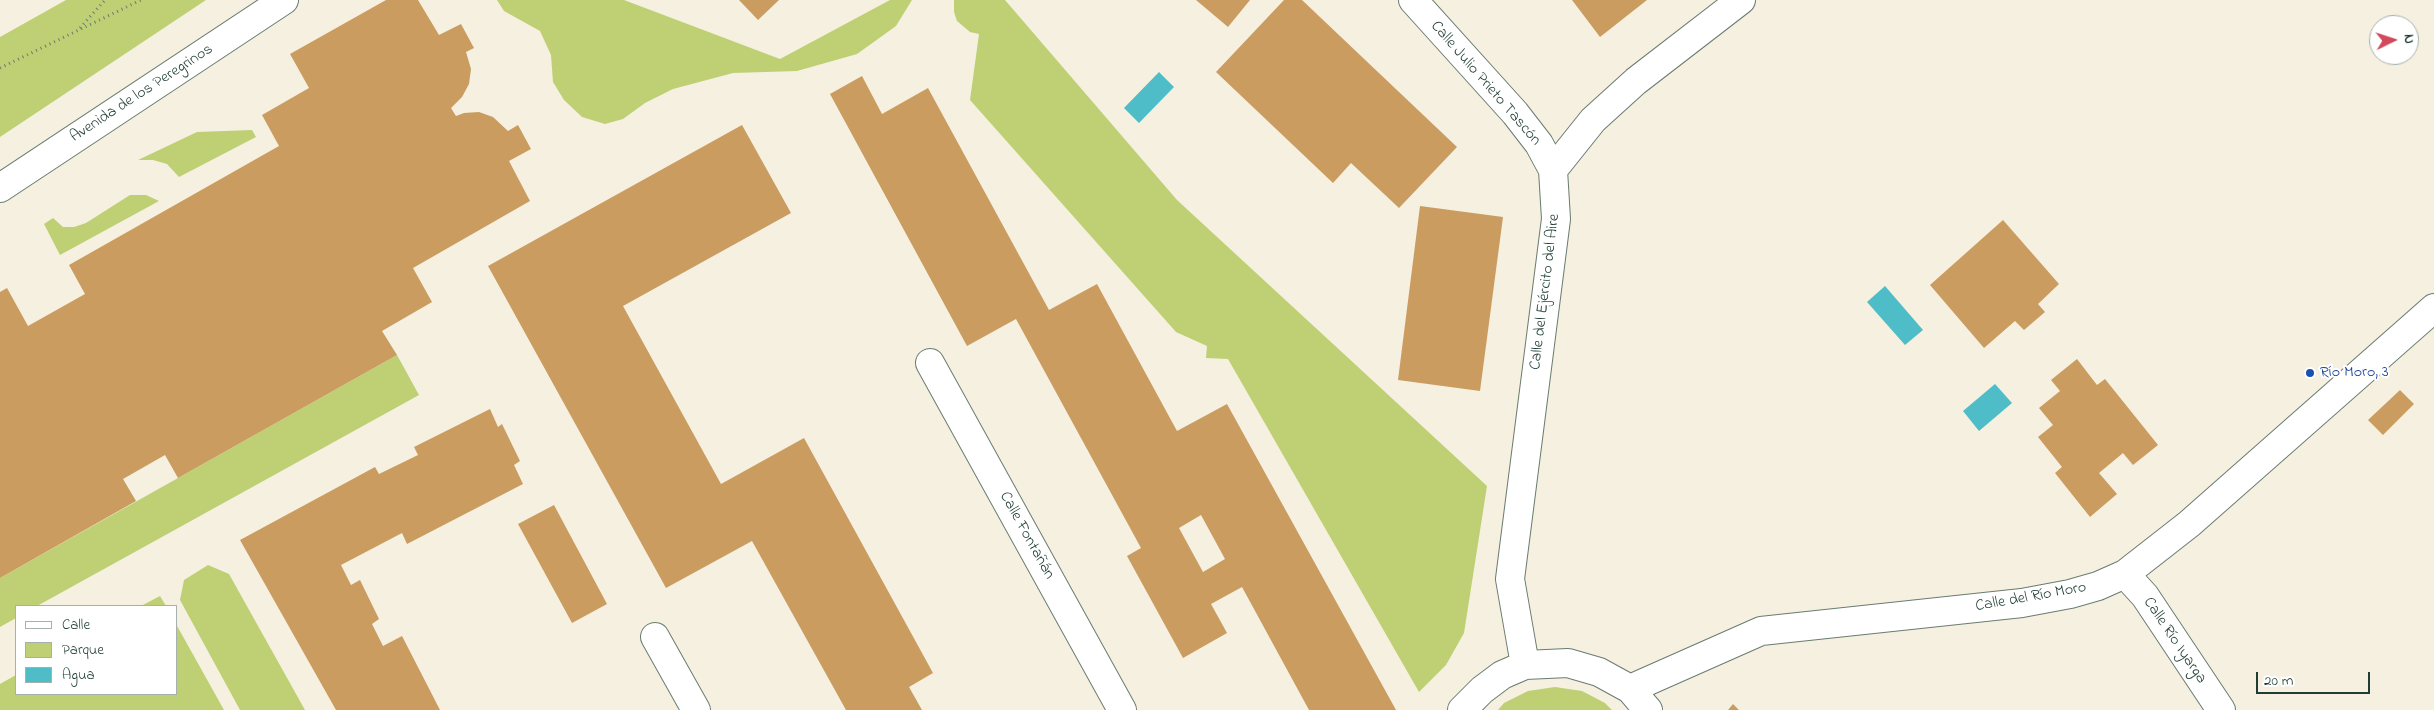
<!DOCTYPE html>
<meta charset="utf-8">
<style>
body{margin:0}
#map{position:relative;width:2434px;height:710px;overflow:hidden;background:#f5f0e0;font-family:"Indie Flower",sans-serif}
canvas{display:block}
.legend{position:absolute;left:15px;top:605px;width:162px;height:90px;box-sizing:border-box;background:#fff;border:1px solid #a5b1ae;margin:0;padding:6px 9px;list-style:none;font-size:15px;color:#1f3d34}
.legend li{display:flex;align-items:center;gap:10px;height:25px}
.legend b{width:25px;border:1px solid #a5b1ae}
.north{position:absolute;left:2369px;top:15px;width:50px;height:50px;box-sizing:border-box;background:#fff;border:1px solid #a5b1ae;border-radius:50%;rotate:86deg;font-size:14px;font-weight:700;line-height:20px;text-align:center;color:#1f3d34}
.north::after{content:'';display:block;margin:auto;width:18px;height:22px;background:#d1495b;clip-path:polygon(50% 0,100% 100%,50% 72%,0 100%)}
.scale{position:absolute;left:2256px;top:672px;width:114px;height:22px;box-sizing:border-box;border:2px solid #1f3d34;border-top:0;padding-left:6px;font-size:15px;line-height:18px;white-space:nowrap;color:#1f3d34;-webkit-text-stroke:4px #fff;paint-order:stroke}
</style>
<div id="map">
<canvas width="2434" height="710"></canvas>
<ul class="legend">
<li><b style="height:6px;background:#fff"></b>Calle</li>
<li><b style="height:14px;background:#bed073"></b>Parque</li>
<li><b style="height:14px;background:#4fbdc7"></b>Agua</li>
</ul>
<div class="north">N</div>
<div class="scale">20 m</div>
</div>
<script>
const c = document.querySelector('canvas').getContext('2d');
c.lineJoin = 'round';
function fill(path, color) { c.fillStyle = color; c.fill(path, 'evenodd'); }
const poly = rows => new Path2D(rows.map(r => 'M' + r).join(''));
function strokePath(path, color, width, dash) { c.strokeStyle = color; c.lineWidth = width; c.lineCap = dash ? 'butt' : 'round'; c.setLineDash(dash || []); c.stroke(path); }
function drawText(font, color, halo, rows, align = 'center') {
  c.font = font + ' "Indie Flower",sans-serif'; c.lineWidth = 4; c.setLineDash([]); c.textBaseline = 'middle'; c.strokeStyle = halo; c.fillStyle = color; for (const [text, x, y, turn = 0] of rows) {
    c.save(); c.translate(x, y); c.rotate((+turn || 0) * Math.PI / 180); c.textAlign = isNaN(turn) ? turn : align; if (halo) c.strokeText(text, 0, 0); c.fillText(text, 0, 0); c.restore();
  }
}
const green = poly([
 [66,0,206,0,0,137,0,37],
 [497,0,624,0,780,59,890,0,912,0,896,26,857,54,797,71,733,73,673,89,645,103,623,119,605,124,582,117,564,100,553,82,551,55,540,31,504,11],
 [954,0,1005,0,1177,200,1487,486,1464,633,1446,665,1419,692,1228,359,1206,358,1207,346,1176,332,970,100,979,34,970,32,957,21,954,12],
 [252,130,256,137,179,177,167,164,153,160,138,160,197,132],
 [130,195,146,195,159,201,60,255,44,224,53,218,63,227,74,227,86,223],
 [397,355,419,395,37,606,16,606,16,618,0,627,0,578],
 [208,565,229,574,305,710,240,710,180,600,184,580],
 [160,596,166,606,141,606],
 [176,624,224,710,0,710,0,684,16,675,16,694,176,694],
 [1555,687,1582,691,1605,703,1612,710,1498,710,1504,703,1528,691]
]);
const water = poly([
 [1159,72,1174,87,1139,123,1124,108],
 [1885,286,1923,330,1905,345,1867,302],
 [1995,384,2012,403,1979,431,1963,411]
]);
const building = poly([
 [386,0,418,0,439,35,461,24,474,48,466,52,471,69,469,84,462,97,451,108,456,116,464,113,479,112,493,117,508,131,518,125,531,149,509,161,530,201,413,268,432,302,382,331,397,355,178,478,165,455,123,479,136,501,0,578,0,292,7,288,28,326,85,294,69,265,279,146,262,115,309,88,290,54],
 [739,0,779,0,758,20],
 [1196,0,1250,0,1228,27],
 [1284,0,1302,0,1457,147,1399,208,1351,163,1333,183,1216,72],
 [1572,0,1647,0,1600,37],
 [862,76,882,114,928,88,1049,310,1097,284,1177,431,1227,404,1396,710,1309,710,1242,587,1211,604,1227,633,1183,658,1127,556,1141,548,1016,319,967,346,830,94],
 [1201,515,1225,559,1203,572,1179,528],
 [742,125,791,213,623,306,721,484,804,438,933,673,909,687,922,710,846,710,752,541,666,588,488,266],
 [1420,206,1503,217,1480,391,1398,380],
 [2003,220,2059,284,2038,304,2045,312,2024,330,2015,321,1984,348,1930,285],
 [2077,359,2097,385,2105,379,2158,445,2133,465,2123,453,2099,473,2117,494,2090,517,2055,473,2062,467,2038,437,2053,425,2039,408,2060,391,2051,380],
 [2400,390,2414,404,2383,435,2368,420],
 [490,409,498,427,502,424,520,461,514,465,523,484,407,544,402,533,341,565,351,585,360,580,379,619,372,624,383,646,402,636,440,710,336,710,240,540,375,467,379,474,418,455,414,447],
 [554,505,607,604,572,623,518,524],
 [1733,704,1739,710,1728,710]
]);
const path = poly([
 [80,28,105,0],
 [0,68,141,0]
]);
const street = poly([
 [1413,0,1515,113,1539,144,1553,170],
 [0,188,284,0],
 [930,363,1122,710],
 [2125,574,2145,596,2221,710],
 [655,637,696,710],
 [1525,665,1510,579,1556,219,1553,170,1593,120,1636,81,1741,0],
 [1630,689,1761,631,2022,603,2070,594,2098,586,2125,574,2189,524,2434,308],
 [1462,710,1482,690,1502,675,1525,665,1568,663,1599,672,1630,689,1648,710]
]);
const markers = [
 [2310,373,5,"#1a4fb4"]
];
const streetNames = [
 ["Calle Julio Prieto Tascón",1485,84,49],
 ["Avenida de los Peregrinos",142,94,-33],
 ["Calle del Ejército del Aire",1546,292,-83],
 ["Calle Fontañán",1026,536,61],
 ["Calle del Río Moro",2031,598,-10],
 ["Calle Río Iyarga",2174,641,56]
];
const transitNames = [
 ["Río Moro, 3",2320,373]
];
fill(green, '#bed073');
fill(water, '#4fbdc7');
fill(building, '#ca9c60');
strokePath(street, '#6a7c70', 30);
strokePath(path, '#6a7c70', 3, [1, 4]);
strokePath(street, '#fff', 28);
for (const [x, y, r, color] of markers) { const dot = new Path2D(); dot.arc(x, y, r, 0, 2 * Math.PI); c.fillStyle = color; c.fill(dot); strokePath(dot, '#fff', 2); }
drawText('16px', '#1f3d34', '#fff', streetNames);
drawText('16px', '#164399', '#fff', transitNames, 'left');
</script>
